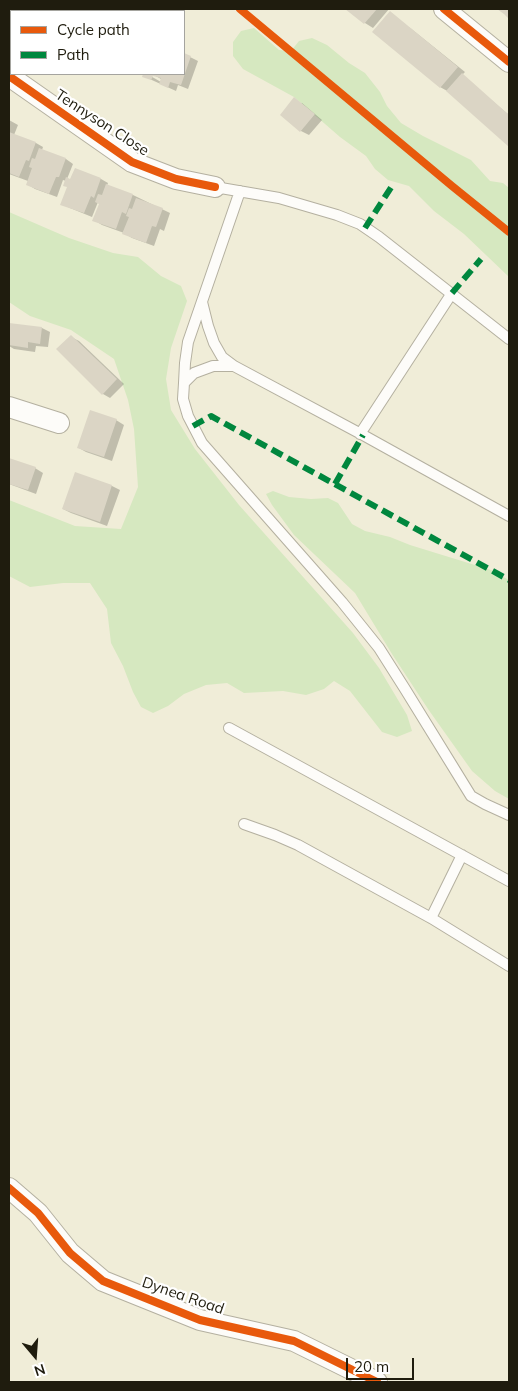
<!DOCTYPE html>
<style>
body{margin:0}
#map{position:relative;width:518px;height:1391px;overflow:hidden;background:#f0edd8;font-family:Mulish,sans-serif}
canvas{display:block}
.frame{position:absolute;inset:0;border:10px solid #1f1c0e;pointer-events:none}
.legend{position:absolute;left:10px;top:10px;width:175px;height:65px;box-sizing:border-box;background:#fff;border:1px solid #a5a49f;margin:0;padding:6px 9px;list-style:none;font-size:15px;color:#1f1c0e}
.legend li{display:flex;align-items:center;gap:10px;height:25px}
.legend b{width:25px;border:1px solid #a5a49f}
.north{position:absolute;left:10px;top:1331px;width:50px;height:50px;-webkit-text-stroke:4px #fff;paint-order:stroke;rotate:162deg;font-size:14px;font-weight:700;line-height:20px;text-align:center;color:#1f1c0e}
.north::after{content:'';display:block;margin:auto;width:18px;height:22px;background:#1f1c0e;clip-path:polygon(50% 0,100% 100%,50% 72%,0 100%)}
.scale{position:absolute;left:346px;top:1358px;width:68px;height:22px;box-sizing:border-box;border:2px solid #1f1c0e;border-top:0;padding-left:6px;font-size:15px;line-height:18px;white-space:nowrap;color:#1f1c0e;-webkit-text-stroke:4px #fff;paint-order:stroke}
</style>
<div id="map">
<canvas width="518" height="1391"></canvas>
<div class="frame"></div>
<ul class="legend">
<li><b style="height:6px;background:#e8590c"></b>Cycle path</li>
<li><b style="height:6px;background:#00873e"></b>Path</li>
</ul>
<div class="north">N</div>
<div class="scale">20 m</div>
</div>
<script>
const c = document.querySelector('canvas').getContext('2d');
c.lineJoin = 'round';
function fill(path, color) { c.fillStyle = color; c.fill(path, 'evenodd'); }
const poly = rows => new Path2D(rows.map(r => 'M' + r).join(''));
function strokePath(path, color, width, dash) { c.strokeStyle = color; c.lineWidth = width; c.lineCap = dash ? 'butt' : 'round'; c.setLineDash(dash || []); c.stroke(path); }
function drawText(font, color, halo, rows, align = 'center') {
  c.font = font + ' Mulish,sans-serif'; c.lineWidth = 4.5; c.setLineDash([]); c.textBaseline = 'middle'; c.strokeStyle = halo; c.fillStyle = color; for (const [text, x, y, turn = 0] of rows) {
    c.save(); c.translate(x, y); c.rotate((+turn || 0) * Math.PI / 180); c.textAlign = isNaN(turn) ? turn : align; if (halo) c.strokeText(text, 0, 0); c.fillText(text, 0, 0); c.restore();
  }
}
const green = poly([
 [254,28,279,50,291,51,299,41,312,38,327,45,349,63,365,73,380,92,387,106,401,123,423,136,471,160,490,181,503,183,509,188,509,277,464,234,434,211,409,186,388,180,375,169,366,156,340,137,294,97,243,69,233,56,233,42,241,31],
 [9,212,69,238,113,253,138,257,161,276,181,286,187,301,171,348,166,379,171,410,195,449,239,505,353,633,379,668,407,715,412,731,397,737,382,732,350,691,334,681,324,689,306,695,283,691,244,693,227,683,206,685,184,694,168,706,153,713,141,707,133,692,123,666,111,643,107,609,90,583,63,583,30,587,9,576,9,500,75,526,121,529,138,487,134,429,128,400,114,359,71,330,30,316,9,302],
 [273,491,289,497,311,499,328,498,338,503,352,524,365,531,390,537,410,545,491,570,509,580,509,799,495,791,472,771,428,709,392,654,355,593,294,535,272,505,266,494]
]);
const shadow = poly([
 [9,9,34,9,33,11,11,11,11,47,9,47],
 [47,9,133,9,140,11,46,11],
 [347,9,389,9,373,28,365,23],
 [409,27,465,72,462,75,509,115,509,145,449,92,440,87],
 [184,54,198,61,188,89,178,85,176,91,143,76,144,74,147,74,161,82,161,79,152,74,184,74],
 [302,103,322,120,309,135,301,131,281,115],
 [9,120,18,125,14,135,36,143,43,147,42,150,66,159,73,164,67,179,71,181,75,170,101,179,108,183,107,186,133,195,170,213,164,231,160,229,154,246,132,238,124,233,102,225,94,220,100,204,98,202,92,217,70,208,62,204,68,188,66,181,63,180,57,197,35,189,27,184,28,181,9,174],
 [9,324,42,328,50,332,48,347,36,346,35,352,14,349,9,346],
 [71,337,79,341,124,384,110,398,103,394],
 [116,420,124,425,112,461,86,452,79,448],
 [9,459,35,468,43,473,36,494,9,484],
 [76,473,112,486,120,490,107,526,71,513,63,509]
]);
const building = poly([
 [9,9,25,9,24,11,11,11,11,47,9,46],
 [45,9,136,9,143,11,45,11],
 [345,9,377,9,364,24],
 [497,9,509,9,509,19,504,14],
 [390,11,458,67,440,88,372,32],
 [184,53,191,56,181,85,170,82,168,88,159,84,161,78,153,76,151,80,142,77,143,74,184,74],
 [462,73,509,115,509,147,446,91],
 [294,97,315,114,300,132,280,115],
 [9,132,36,142,29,161,26,160,19,177,9,173],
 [39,148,66,158,59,177,56,177,49,194,26,185,32,168,29,167,32,158,35,159],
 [75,168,101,178,94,198,91,196,84,213,60,205,67,187,63,186,66,177,70,179],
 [106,184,133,194,126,214,122,212,116,229,92,221,99,204,95,202,98,194,102,195],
 [136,198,163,208,156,227,152,226,146,243,122,234,129,217,126,216,129,208,132,209],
 [9,323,42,327,40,344,28,342,28,348,9,345],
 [71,335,117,379,102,395,56,349],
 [90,410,117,419,104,457,77,448],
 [9,458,36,467,28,490,9,484],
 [75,472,112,485,100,522,62,509]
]);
const service = poly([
 [215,187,279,198,337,215,360,224,379,237,509,339],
 [202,302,208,326,214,343,222,357,234,366],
 [184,383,185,363,188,342,240,191],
 [360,434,452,293],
 [509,516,363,435,234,366,213,366,194,373,184,383,183,399,188,416,202,443,342,602,379,648,405,689,471,796,485,804,509,815],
 [229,728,509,881],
 [244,824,275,835,298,845,431,918,509,966],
 [431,918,462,855]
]);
const minor = poly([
 [444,9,509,62],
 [9,76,132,162,176,179,215,187],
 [9,407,59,423],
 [9,1188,38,1213,70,1253,103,1281,200,1320,294,1341,377,1382]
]);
const quiet = poly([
 [365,228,392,186],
 [452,293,481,259],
 [193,426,211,416,509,580],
 [335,484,363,435]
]);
const cycleway = poly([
 [240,9,452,186,509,232],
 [444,9,509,62],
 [9,76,132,162,176,179,215,187],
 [9,1188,38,1213,70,1253,103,1281,200,1320,294,1341,377,1382]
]);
const streetNames = [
 ["Tennyson Close",102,123,33],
 ["Dynea Road",183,1296,19]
];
fill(green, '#d6e8c0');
fill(shadow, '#0003');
fill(building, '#dbd5c5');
strokePath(service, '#b4b0a0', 12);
strokePath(minor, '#b4b0a0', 22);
strokePath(service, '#fdfcf9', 10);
strokePath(minor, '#fdfcf9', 20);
strokePath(quiet, '#00873e', 6, [12, 6]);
strokePath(cycleway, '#e8590c', 8);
drawText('15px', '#1f1c0e', '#fff', streetNames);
</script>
